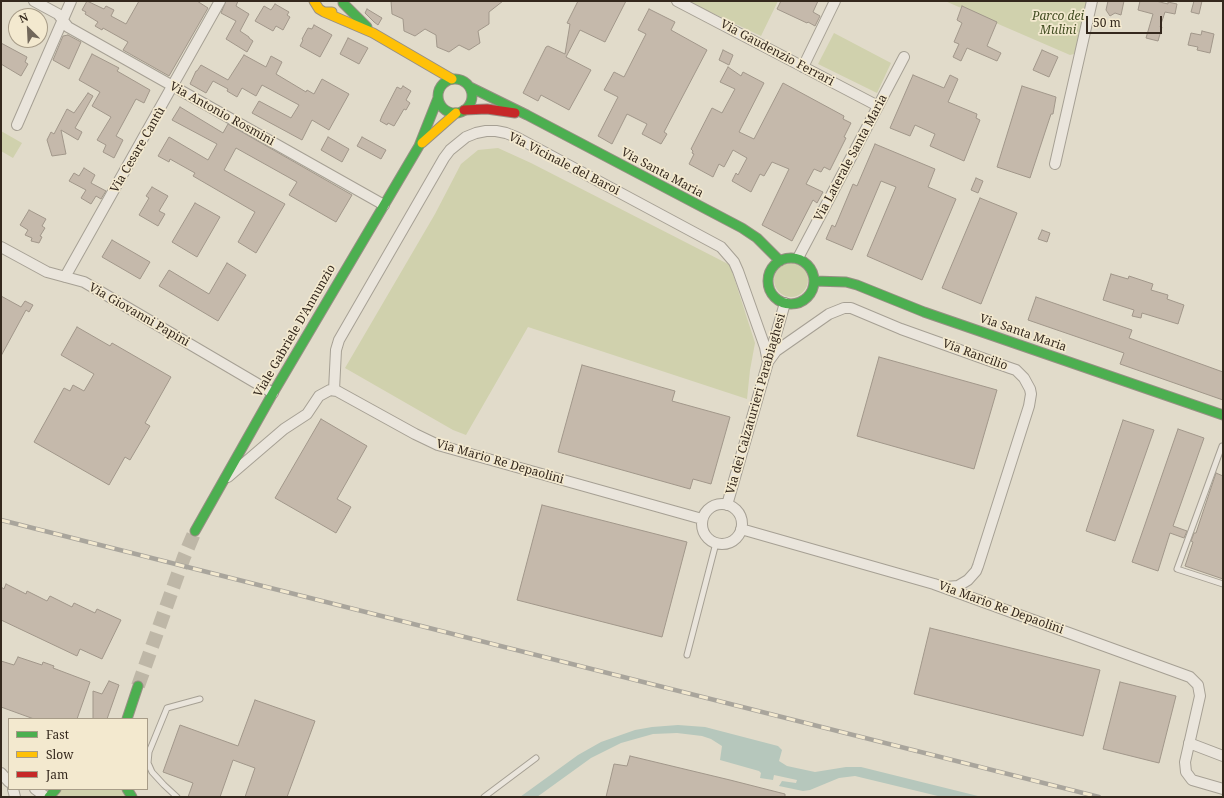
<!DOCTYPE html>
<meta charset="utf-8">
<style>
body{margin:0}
#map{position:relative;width:1224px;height:798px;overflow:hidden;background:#e1dbca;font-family:"Noto Serif",serif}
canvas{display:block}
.frame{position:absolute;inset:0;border:2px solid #34281d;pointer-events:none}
.legend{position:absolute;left:8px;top:718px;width:140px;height:72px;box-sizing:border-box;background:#f3e9cf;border:1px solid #a79c88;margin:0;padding:5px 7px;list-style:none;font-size:12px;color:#34281d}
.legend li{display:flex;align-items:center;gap:8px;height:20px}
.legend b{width:20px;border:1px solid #a79c88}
.north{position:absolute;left:8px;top:8px;width:40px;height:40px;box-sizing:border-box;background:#f3e9cf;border:1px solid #a79c88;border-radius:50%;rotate:336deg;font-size:11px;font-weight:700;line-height:16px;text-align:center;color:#34281d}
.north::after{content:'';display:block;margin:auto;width:14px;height:18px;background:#71675a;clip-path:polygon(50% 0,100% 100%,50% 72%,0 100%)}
.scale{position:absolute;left:1086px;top:16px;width:76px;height:18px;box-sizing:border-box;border:2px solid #34281d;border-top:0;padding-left:5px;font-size:12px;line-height:14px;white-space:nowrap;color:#34281d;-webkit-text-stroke:3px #f3e9cf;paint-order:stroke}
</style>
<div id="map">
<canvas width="1224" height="798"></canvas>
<div class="frame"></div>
<ul class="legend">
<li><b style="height:5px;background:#4caf50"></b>Fast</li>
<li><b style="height:5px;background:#ffc107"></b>Slow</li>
<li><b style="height:5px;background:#c62828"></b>Jam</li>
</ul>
<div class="north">N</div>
<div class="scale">50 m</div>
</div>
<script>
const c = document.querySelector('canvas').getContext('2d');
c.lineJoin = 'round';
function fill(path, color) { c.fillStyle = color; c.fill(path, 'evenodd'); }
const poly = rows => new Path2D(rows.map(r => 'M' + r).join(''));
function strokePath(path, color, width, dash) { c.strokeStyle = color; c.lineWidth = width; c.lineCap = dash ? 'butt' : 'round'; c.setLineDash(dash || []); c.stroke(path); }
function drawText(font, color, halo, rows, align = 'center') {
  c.font = font + ' "Noto Serif",serif'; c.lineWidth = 3.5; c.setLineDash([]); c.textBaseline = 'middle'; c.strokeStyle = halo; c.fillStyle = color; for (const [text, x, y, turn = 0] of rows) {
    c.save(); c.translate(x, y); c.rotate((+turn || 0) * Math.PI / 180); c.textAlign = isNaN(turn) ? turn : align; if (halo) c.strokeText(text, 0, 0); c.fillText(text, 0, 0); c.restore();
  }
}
const green = poly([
 [687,1,778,1,761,36],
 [945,1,1087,1,1079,39,1074,54,1070,55],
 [834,33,891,63,877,93,818,64],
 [1,131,22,143,13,158,1,151],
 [498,148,531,163,730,265,755,343,750,370,747,399,528,327,466,435,453,430,345,368,435,214,461,164,478,150],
 '774 280a17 17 0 1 1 34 0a17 17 0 1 1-34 0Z',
 [62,789,121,789,126,797,55,797]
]);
const water = poly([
 [678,725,705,727,778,746,782,750,779,761,787,766,815,772,846,767,861,767,982,797,942,797,855,776,839,778,810,790,803,791,779,786,782,781,796,783,797,780,774,775,773,780,760,778,761,773,759,771,720,760,722,746,711,739,702,736,677,733,653,734,621,743,591,758,537,797,520,797,578,755,601,742,635,730,652,727]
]);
const building = poly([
 [87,1,104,9,106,6,114,10,111,16,126,24,139,1,197,1,208,8,169,76,123,50,128,42,103,28,102,30,95,26,98,22,85,14,86,12,82,10,87,1],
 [226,1,238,1,236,6,249,14,240,31,249,37,249,38,253,41,247,52,226,39,236,21,221,13,226,1],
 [391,1,503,1,489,12,489,24,478,31,480,43,469,50,459,45,449,52,437,47,436,35,425,29,415,36,404,31,403,19,392,14,391,1],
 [578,1,626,1,605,42,580,30,566,57,591,70,569,110,541,95,538,101,523,93,546,47,548,46,565,54,570,24,567,23,578,1],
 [781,1,818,1,813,12,820,16,815,26,808,22,807,23,777,9,781,1],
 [1108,1,1124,1,1121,15,1115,13,1110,16,1106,10,1108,1],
 [1140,1,1156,1,1168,4,1168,2,1177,4,1175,14,1165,12,1160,27,1162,27,1158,41,1146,38,1153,14,1138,10,1140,1],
 [1194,1,1202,1,1199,14,1191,12,1194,1],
 [275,4,289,12,287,15,290,17,283,30,276,26,273,31,255,21,264,6,271,10,275,4],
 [962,6,997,22,987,46,1001,53,997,61,967,48,961,61,953,57,959,44,954,42,962,23,957,20,962,6],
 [367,9,382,18,378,25,374,22,365,13,367,9],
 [649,9,675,22,671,30,707,50,664,132,667,134,661,144,642,134,647,124,627,114,612,144,598,136,618,97,604,90,614,72,624,77,646,34,638,30,649,9],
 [314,25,332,35,320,57,300,46,303,40,302,39,308,28,312,29,314,25],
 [1202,31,1214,34,1210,53,1197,50,1198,47,1188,45,1191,33,1201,35,1202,31],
 [68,35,81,42,69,69,53,60,63,36,68,35],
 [348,38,368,48,359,64,340,54,348,38],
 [1,43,27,57,25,62,28,64,21,76,1,64,1,43],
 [723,50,733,55,729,65,719,60,723,50],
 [1042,50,1058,57,1049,77,1033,70,1042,50],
 [92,54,119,68,117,71,150,90,144,103,136,99,116,136,123,140,114,158,103,152,106,145,97,140,111,117,92,106,100,92,79,80,92,54],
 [244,55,266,67,271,56,282,62,276,74,306,92,307,90,314,94,322,79,349,94,329,130,312,120,302,140,252,113,259,101,291,118,299,105,262,85,256,96,242,88,237,97,227,91,228,89,213,81,206,93,190,84,196,71,197,71,201,65,228,80,244,55],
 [728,67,741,76,743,72,764,83,739,132,754,139,783,83,844,116,843,119,851,123,844,137,846,138,830,170,824,167,821,172,814,169,806,184,823,192,817,203,813,200,792,241,762,225,789,169,772,162,764,176,760,174,751,192,732,181,736,173,738,175,747,158,733,150,724,167,719,164,713,177,689,164,694,154,692,153,693,151,691,149,712,108,722,113,735,89,720,82,728,67],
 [913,75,944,88,950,75,958,79,948,102,977,114,976,118,980,120,964,161,930,146,935,134,915,125,910,136,890,128,913,75],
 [403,86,411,91,406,100,410,103,406,110,404,109,394,126,388,123,387,125,380,121,382,116,397,87,401,89,403,86],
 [1022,86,1056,97,1053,114,1051,114,1030,178,997,167,1022,86],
 [88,93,93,96,75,128,82,132,78,140,61,130,66,154,52,156,47,140,51,132,54,134,67,109,74,113,88,93],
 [180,107,223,133,228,124,352,195,336,222,289,195,297,182,236,148,224,170,285,204,256,253,238,242,255,212,193,176,195,173,170,159,169,162,158,156,169,137,208,160,217,144,172,120,180,107],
 [328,137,349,149,342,162,321,150,328,137],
 [362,137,386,150,381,159,357,146,362,137],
 [875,144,935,169,928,187,956,199,922,280,867,256,896,187,881,181,852,250,826,239,832,225,835,227,853,184,857,186,875,144],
 [84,168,95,175,91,183,106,191,101,199,96,196,91,204,81,198,86,190,69,181,74,173,79,176,84,168],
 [976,178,983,181,978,193,971,190,976,178],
 [152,187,168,196,159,211,165,214,158,226,139,215,149,198,146,196,152,187],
 [980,198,1017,213,981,304,942,288,980,198],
 [195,203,220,217,197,257,172,242,195,203],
 [29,210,46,219,42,226,45,228,40,236,42,237,39,243,31,241,32,238,25,235,28,230,20,225,29,210],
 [1042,230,1050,233,1047,242,1038,239,1042,230],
 [112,240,150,262,140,279,102,257,112,240],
 [227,263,246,275,218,321,159,286,169,270,209,294,227,263],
 [1111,274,1128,279,1129,276,1153,284,1151,290,1168,295,1167,299,1184,305,1178,324,1142,313,1141,318,1132,316,1134,310,1103,300,1111,274],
 [1,296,21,307,25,301,33,305,29,312,26,310,1,356,1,296],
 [1036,297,1132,330,1129,338,1223,372,1223,400,1120,364,1124,353,1028,320,1036,297],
 [77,327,110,346,112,343,171,377,145,423,150,426,130,460,125,457,109,485,34,442,64,388,70,391,73,385,84,391,94,374,61,355,77,327],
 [879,357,997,390,974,469,857,436,879,357],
 [582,365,675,391,672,401,730,417,711,484,693,479,690,489,558,452,582,365],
 [321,419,367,446,337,499,351,507,336,533,275,498,321,419],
 [1123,420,1154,430,1115,541,1086,531,1123,420],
 [1178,429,1204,438,1173,526,1187,531,1184,538,1170,533,1158,571,1132,562,1178,429],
 [1216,473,1223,476,1223,579,1185,566,1193,542,1191,541,1194,533,1196,533,1216,473],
 [542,505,687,542,662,637,517,600,542,505],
 [6,584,26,594,27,591,47,601,50,596,72,607,74,603,95,613,97,609,121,620,102,659,80,649,77,656,1,620,1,587,4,589,6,584],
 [930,628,1100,670,1083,736,914,694,930,628],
 [18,657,42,665,43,662,54,666,53,668,90,682,77,719,34,719,1,707,1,661,14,665,18,657],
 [109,681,119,685,107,719,93,719,93,691,102,694,109,681],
 [1120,682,1176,696,1159,763,1103,749,1120,682],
 [255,700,315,721,287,797,245,797,255,768,233,760,220,797,188,797,193,783,163,772,180,725,238,746,255,700],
 [630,756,730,780,785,794,785,797,606,797,614,764,627,766,630,756]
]);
const secondaryTunnel = poly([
 [138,686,184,557,195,531]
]);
const lane = poly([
 [1222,446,1177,569,1223,584],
 [687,655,716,543],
 [177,797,164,785,152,772,148,763,149,752,167,708,200,699],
 [484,797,536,758]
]);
const street = poly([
 [34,1,58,14,68,27,384,205],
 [677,1,878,106],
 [803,67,835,1],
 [17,125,71,1],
 [1055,164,1092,1],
 [1,247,47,272,84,282,273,393],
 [798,258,904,57],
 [65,277,220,1],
 [768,362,776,351,829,314,844,308,851,308,901,329,1010,368,1016,370,1024,378,1030,389,1031,394,1029,406,978,566,976,571,968,580,958,586,946,587],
 [334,390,336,350,339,340,444,158,450,150,466,137,476,133,486,131,496,131,506,133,516,137,721,247,734,262,738,271,765,347,768,362],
 [228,477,284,429,307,414,319,396,330,390,337,391,415,434,438,445,702,519],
 '702 524a20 20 0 1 1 40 0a20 20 0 1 1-40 0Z',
 [727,505,785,303],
 [741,529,934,584,1190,677,1198,685,1200,696,1185,762,1186,772,1192,780,1223,789],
 [1189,743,1223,756],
 [1,773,9,782],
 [13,789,15,797],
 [35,789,46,797]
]);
const fast = poly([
 [343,3,367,27],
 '438 96a17 17 0 1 1 34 0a17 17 0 1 1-34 0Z',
 [470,87,527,115,742,228,757,238,780,261],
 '768 281a23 23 0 1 1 46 0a23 23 0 1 1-46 0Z',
 [814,281,846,282,857,285,924,312,1223,415],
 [195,531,273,393,419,146,438,98],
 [127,719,138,686],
 [127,789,132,797],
 [49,797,56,789]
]);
const slow = poly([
 [314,1,319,9,324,12,332,12],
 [324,12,373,33,452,79],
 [422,143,456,113]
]);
const jam = poly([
 [464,110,487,109,515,113]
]);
const rail = poly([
 [1,520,1099,797]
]);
const parkNames = [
 ["Parco dei",1058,17],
 ["Mulini",1058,31]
];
const streetNames = [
 ["Via Gaudenzio Ferrari",777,53,28],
 ["Via Antonio Rosmini",222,114,29],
 ["Via Cesare Cantù",138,150,-60],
 ["Via Laterale Santa Maria",851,158,-62],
 ["Via Vicinale del Baroi",564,164,27],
 ["Via Santa Maria",662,173,28],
 ["Via Giovanni Papini",139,315,30],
 ["Viale Gabriele D'Annunzio",295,331,-60],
 ["Via Santa Maria",1023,333,19],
 ["Via Rancilio",975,355,20],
 ["Via dei Calzaturieri Parabiaghesi",756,404,-74],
 ["Via Mario Re Depaolini",500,462,16],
 ["Via Mario Re Depaolini",1001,608,20]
];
fill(green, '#d0d1ad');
fill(water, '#b6c7bc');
fill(building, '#c5b9ab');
strokePath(building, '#a1978a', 1);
strokePath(secondaryTunnel, '#beb7a7', 14, [14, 7]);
strokePath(lane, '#a6a094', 7);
strokePath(street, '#a6a094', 12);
strokePath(fast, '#968f83', 11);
strokePath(slow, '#968f83', 11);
strokePath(jam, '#968f83', 11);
strokePath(lane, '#eae5dc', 5);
strokePath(street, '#eae5dc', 10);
strokePath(fast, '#4caf50', 9);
strokePath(slow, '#ffc107', 9);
strokePath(jam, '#c62828', 9);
strokePath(rail, '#a9a59c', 4.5);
strokePath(rail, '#f3e9cf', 3, [9]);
drawText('italic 12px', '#444f24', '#f3e9cf', parkNames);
drawText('12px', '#34281d', '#f3e9cf', streetNames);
</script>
